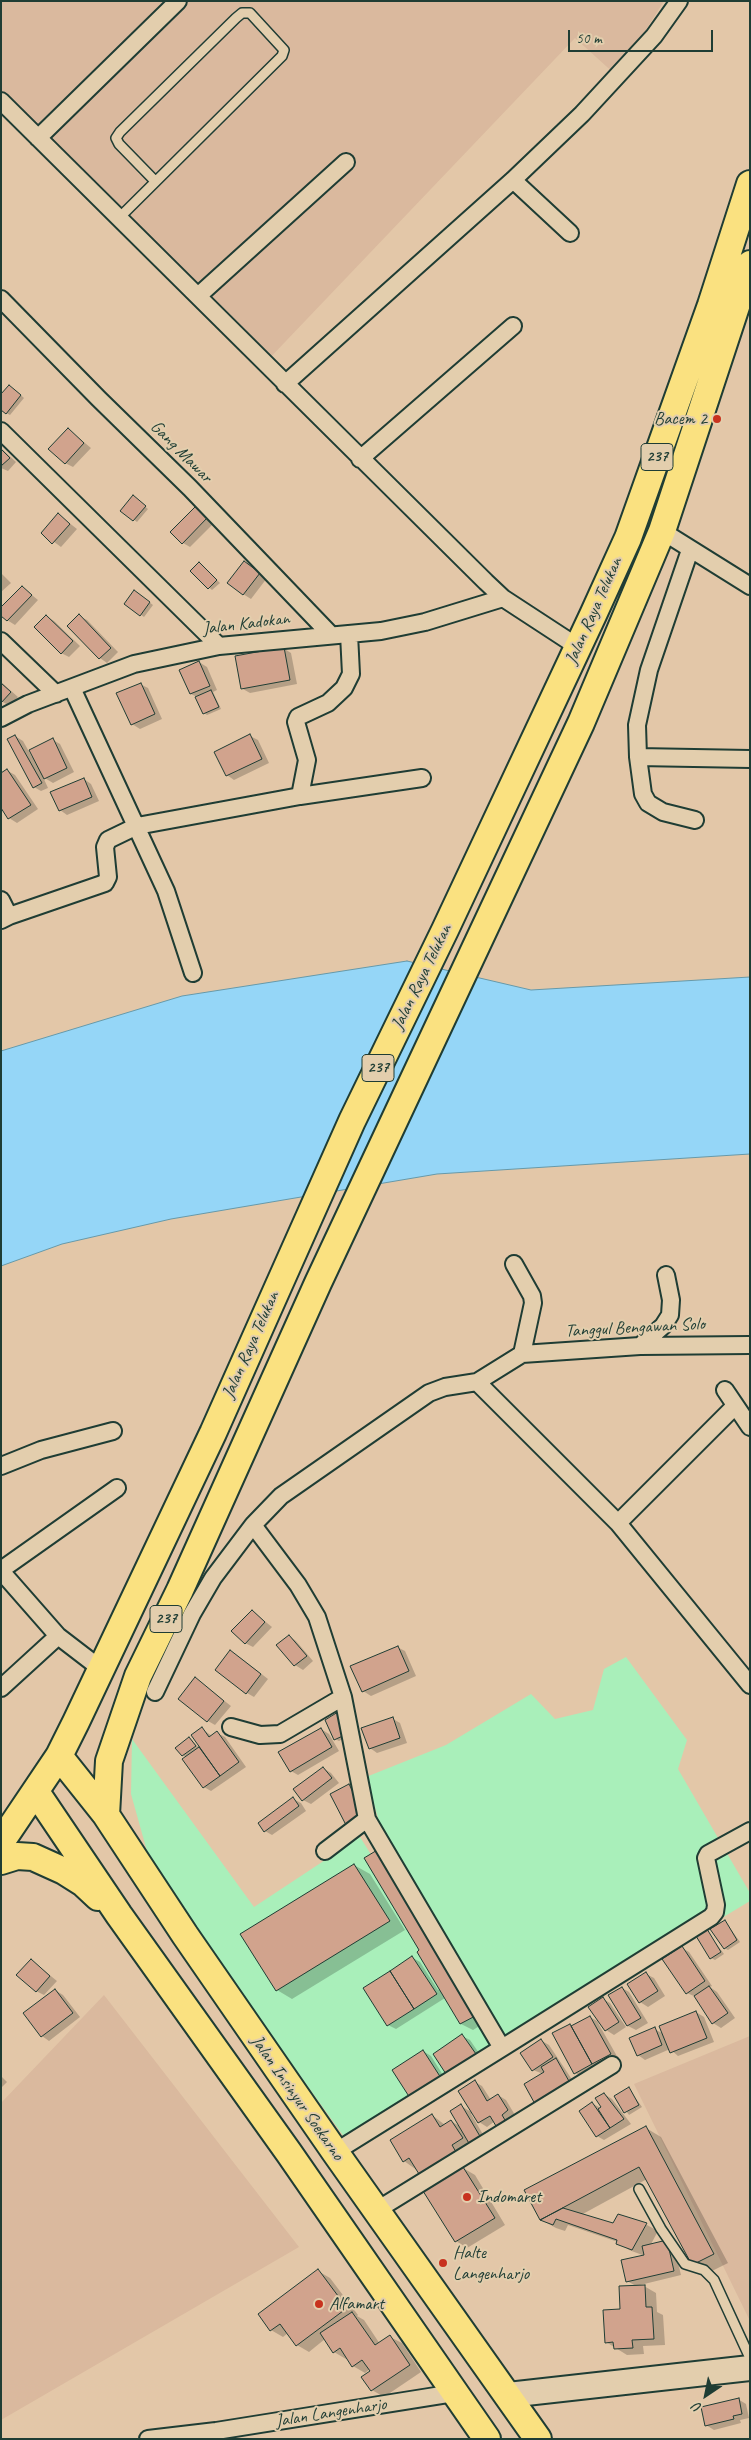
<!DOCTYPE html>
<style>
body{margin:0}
#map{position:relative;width:751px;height:2440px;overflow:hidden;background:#e3c7a8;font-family:Caveat,sans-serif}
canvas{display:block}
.frame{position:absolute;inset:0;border:2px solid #1f3d34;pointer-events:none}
.north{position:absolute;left:681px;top:2370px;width:50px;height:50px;-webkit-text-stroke:4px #e3cead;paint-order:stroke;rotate:214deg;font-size:14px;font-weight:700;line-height:20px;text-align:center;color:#1f3d34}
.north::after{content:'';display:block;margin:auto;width:18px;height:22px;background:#1f3d34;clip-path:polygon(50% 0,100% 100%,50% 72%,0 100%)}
.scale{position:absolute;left:568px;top:30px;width:145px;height:22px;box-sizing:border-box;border:2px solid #1f3d34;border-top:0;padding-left:6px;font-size:15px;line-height:18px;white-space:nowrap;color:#1f3d34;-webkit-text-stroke:4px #e3cead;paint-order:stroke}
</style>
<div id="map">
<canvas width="751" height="2440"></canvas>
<div class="frame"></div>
<div class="north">U</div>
<div class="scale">50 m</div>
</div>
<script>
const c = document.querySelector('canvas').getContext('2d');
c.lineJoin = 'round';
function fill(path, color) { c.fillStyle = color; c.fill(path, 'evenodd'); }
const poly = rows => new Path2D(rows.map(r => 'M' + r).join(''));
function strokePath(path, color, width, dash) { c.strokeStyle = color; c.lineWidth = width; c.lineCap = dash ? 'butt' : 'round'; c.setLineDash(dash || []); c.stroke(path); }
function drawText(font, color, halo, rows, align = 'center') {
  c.font = font + ' Caveat,sans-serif'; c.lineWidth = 4; c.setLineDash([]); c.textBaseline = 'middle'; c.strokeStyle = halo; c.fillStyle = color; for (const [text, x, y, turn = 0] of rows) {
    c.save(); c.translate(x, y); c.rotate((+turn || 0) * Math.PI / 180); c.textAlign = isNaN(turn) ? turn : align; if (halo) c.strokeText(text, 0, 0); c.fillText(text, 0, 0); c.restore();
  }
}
const built = poly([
 [1,1,664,1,617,76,575,38,265,363,1,102],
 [104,1995,299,2247,1,2420,1,2103],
 [750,2036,750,2321,634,2084]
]);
const green = poly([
 [626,1657,687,1740,678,1769,750,1893,750,1901,508,2047,385,1842,366,1777,446,1745,531,1694,555,1719,593,1710,604,1669],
 [132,1739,254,1907,360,1837,496,2054,352,2148,152,1869,131,1794]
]);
const water = poly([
 [407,961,531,990,750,977,750,1154,437,1174,171,1219,62,1244,1,1266,1,1051,182,996,407,961]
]);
const shadow = poly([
 [13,388,24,398,10,415,6,413],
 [68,429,91,448,73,467,65,463],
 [1,448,16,462,8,471,1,468],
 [136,499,148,509,137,522,122,510],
 [196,507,215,522,190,547,183,543],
 [59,515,77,529,61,547,42,533],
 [244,562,267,578,251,599,243,594],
 [202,566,220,583,212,590,191,571],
 [1,573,11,583,1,592],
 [22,587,38,600,15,625,7,620],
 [138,594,153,605,144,617,126,604],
 [46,616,54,621,80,646,69,657,61,653],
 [79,616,87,620,118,652,107,663,100,658,69,626],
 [283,648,291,653,297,684,250,693,243,689],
 [199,662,207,667,217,690,213,692,221,709,207,715,204,713,197,697,191,694,181,670],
 [1,682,18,697,10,706,1,701],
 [140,684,148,688,162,719,140,729,132,724],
 [15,736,23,741,32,757,53,740,60,744,74,772,53,783,43,777,48,788,41,791,34,787],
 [250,736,258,740,269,763,234,780,227,775],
 [8,771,15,775,38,809,17,823,9,818,1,806],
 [84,779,91,784,99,801,67,815,60,810],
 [252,1611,272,1627,253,1647,245,1643],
 [289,1636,296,1641,313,1661,303,1670,295,1665,278,1645],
 [397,1647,405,1651,416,1676,371,1696,363,1691],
 [238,1656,268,1679,254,1697,247,1693],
 [196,1679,231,1706,215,1725,208,1721],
 [338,1713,350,1735,339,1741,335,1739],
 [393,1719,400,1723,407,1743,377,1753,370,1748],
 [202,1729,212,1736,217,1733,225,1737,246,1767,211,1791,204,1787,186,1757,182,1755,190,1738,199,1748,201,1747],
 [321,1729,329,1734,339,1751,298,1775,291,1771],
 [323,1768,331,1773,339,1783,311,1804,303,1800],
 [293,1799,301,1803,306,1811,272,1835,265,1831],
 [354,1865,370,1874,405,1930,292,1999,277,1990],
 [725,1921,740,1942,728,1950,724,1948],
 [707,1931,724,1954,715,1960,711,1958],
 [682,1948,689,1952,712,1986,710,1987,717,1992,735,2018,721,2028,713,2023,696,1997,687,1993,664,1960],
 [421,1950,489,2020,473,2030,461,2024,445,1998,396,2029,388,2025,413,1958,420,1962,438,1990,440,1989],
 [31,1960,57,1981,44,1995,36,1991],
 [646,1974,654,1978,665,1996,648,2007,640,2002],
 [622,1988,629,1992,648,2023,636,2030,628,2026,610,1995],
 [55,1990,63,1995,80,2017,49,2041,42,2036],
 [603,1999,610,2003,626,2027,614,2035,606,2030],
 [696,2012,704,2017,714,2042,678,2056,670,2049,645,2060,638,2055,654,2029,664,2034],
 [590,2017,597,2021,618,2058,583,2077,575,2073,554,2034],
 [462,2036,470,2040,483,2059,455,2078],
 [542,2041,549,2045,577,2087,533,2070],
 [423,2051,431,2056,448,2083,394,2070],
 [1,2076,7,2082,1,2088],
 [475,2082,482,2086,491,2100,498,2095,506,2100,515,2115,509,2119,515,2130,495,2121,487,2127,479,2122,473,2113,471,2114,488,2143,431,2180,404,2161,432,2115,445,2125,451,2121,461,2127,461,2106,473,2113],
 [629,2089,642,2107,629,2115,616,2097],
 [604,2094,612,2099,631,2124,604,2140,597,2136,593,2104,601,2108,602,2107],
 [646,2128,661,2137,728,2263,708,2273,692,2265,647,2179,581,2215,614,2225,618,2216,647,2225,658,2231,650,2246,674,2246,681,2275,636,2286,627,2281,645,2256,629,2250,618,2242,568,2225,565,2231,556,2228,540,2219],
 [463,2168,475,2175,505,2225,467,2248,456,2241],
 [318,2271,330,2278,358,2315,357,2316,364,2320,380,2344,390,2337,402,2343,421,2372,384,2397,372,2390,363,2377,371,2371,370,2369,365,2373,353,2366,348,2357,346,2359,334,2352,325,2339,309,2352,297,2345,288,2333,283,2337,271,2330],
 [644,2286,656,2293,657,2312,663,2315,665,2345,643,2346,644,2354,627,2355,606,2342,621,2310],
 [738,2399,746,2404,749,2418,740,2420,741,2423,714,2430,706,2425]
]);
const building = poly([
 [9,385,21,395,6,414,1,410,1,394,9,385],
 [68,428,84,443,65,464,48,449,68,428],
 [1,449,10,458,1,466,1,449],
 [133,495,146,506,133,521,120,511,133,495],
 [196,506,208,517,182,544,170,532,196,506],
 [58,513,70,524,52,544,41,533,58,513],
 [244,561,260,573,243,595,227,583,244,561],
 [199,562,217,580,208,589,190,571,199,562],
 [22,586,32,595,7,621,1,616,1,607,22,586],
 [134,590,150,602,140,616,124,604,134,590],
 [79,614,111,648,99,659,67,626,79,614],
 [46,615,73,641,61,654,34,627,46,615],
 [284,647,290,680,241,689,235,656,284,647],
 [199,661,210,686,190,694,179,670,199,661],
 [1,683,11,692,1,703,1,683],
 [141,683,155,714,131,725,116,693,141,683],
 [211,690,219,707,203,714,195,697,211,690],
 [250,734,262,759,226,776,214,752,250,734],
 [15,735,42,783,33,788,7,739,15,735],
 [53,738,67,768,44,779,29,750,53,738],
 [7,769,31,805,8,819,1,808,1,773,7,769],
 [84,778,92,797,59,811,50,792,84,778],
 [252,1610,265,1622,245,1644,231,1631,252,1610],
 [289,1635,307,1656,294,1666,276,1645,289,1635],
 [398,1646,409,1671,362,1692,350,1666,398,1646],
 [230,1650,261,1674,246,1694,215,1670,230,1650],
 [195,1677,224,1701,207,1722,178,1699,195,1677],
 [338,1712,347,1734,334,1740,325,1720,338,1712],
 [393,1717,400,1738,369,1749,361,1728,393,1717],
 [202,1727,209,1737,217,1731,239,1762,220,1776,191,1735,202,1727],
 [321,1728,332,1747,290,1772,278,1752,321,1728],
 [189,1737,196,1746,182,1756,175,1748,189,1737],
 [199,1747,220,1776,203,1788,182,1759,199,1747],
 [323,1767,332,1778,302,1801,293,1789,323,1767],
 [349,1784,365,1816,346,1825,330,1794,349,1784],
 [293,1797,299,1806,264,1832,258,1823,293,1797],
 [379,1849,479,2014,460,2024,417,1952,419,1950,364,1858,379,1849],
 [354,1864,390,1921,276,1991,240,1934,354,1864],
 [725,1920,737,1940,724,1949,710,1929,725,1920],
 [707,1929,721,1952,710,1959,696,1936,707,1929],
 [682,1946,705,1981,686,1994,662,1959,682,1946],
 [412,1956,437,1994,414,2009,390,1971,412,1956],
 [31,1959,50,1976,36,1992,16,1975,31,1959],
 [390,1971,414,2009,387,2026,363,1988,390,1971],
 [646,1972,658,1991,639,2003,627,1984,646,1972],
 [709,1986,728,2013,712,2024,694,1996,709,1986],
 [622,1987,641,2018,627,2026,608,1995,622,1987],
 [55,1989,73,2013,41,2037,23,2013,55,1989],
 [603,1997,619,2022,605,2031,588,2007,603,1997],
 [696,2011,707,2038,670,2053,659,2026,696,2011],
 [590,2016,611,2054,592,2064,571,2026,590,2016],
 [570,2024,592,2064,574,2074,552,2033,570,2024],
 [655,2027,662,2045,637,2056,629,2038,655,2027],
 [462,2034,476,2054,446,2074,433,2054,462,2034],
 [541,2039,553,2057,532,2071,520,2053,541,2039],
 [423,2050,441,2078,410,2098,392,2070,423,2050],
 [556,2058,570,2083,535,2104,524,2084,544,2072,541,2067,556,2058],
 [475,2080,487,2101,498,2094,508,2110,502,2115,508,2125,499,2131,490,2116,478,2123,458,2091,475,2080],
 [629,2087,639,2105,624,2113,614,2096,629,2087],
 [604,2093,624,2119,610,2128,598,2109,601,2107,595,2098,604,2093],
 [592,2102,610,2128,596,2137,579,2111,592,2102],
 [461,2104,481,2138,470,2145,450,2111,461,2104],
 [432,2114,440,2127,451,2120,463,2138,452,2145,456,2152,419,2174,409,2158,403,2162,390,2140,432,2114],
 [646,2126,714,2254,692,2265,639,2167,540,2220,524,2190,646,2126],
 [463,2167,495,2218,455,2242,423,2191,463,2167],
 [563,2208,613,2223,618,2214,647,2223,632,2250,616,2244,617,2240,556,2219,553,2225,540,2220,563,2208],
 [667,2240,674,2271,626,2282,621,2260,644,2255,642,2246,667,2240],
 [318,2269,347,2308,296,2346,280,2324,270,2331,258,2314,318,2269],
 [645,2285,646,2307,652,2307,654,2339,632,2340,633,2348,614,2349,613,2342,605,2343,603,2310,620,2309,619,2286,645,2285],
 [352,2312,375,2345,390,2335,410,2365,371,2391,361,2377,370,2371,362,2360,352,2367,340,2348,333,2353,320,2333,352,2312],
 [739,2398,742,2414,733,2416,734,2419,705,2426,701,2407,739,2398]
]);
const lane = poly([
 [119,218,282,56,284,50,250,13,242,13,236,18,120,132,116,138,119,144,155,181],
 [639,2189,661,2229,685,2264,704,2270,714,2280,750,2358]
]);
const street = poly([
 [1,101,486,582,503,598,578,647],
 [38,138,178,1],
 [513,180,570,233],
 [198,296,346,162],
 [1,299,99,399,190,488,331,635],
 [285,384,513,180,582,114,654,36,679,1],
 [1,431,219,646],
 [360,459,513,326],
 [662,531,750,586],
 [690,550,649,670,637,725,638,757,643,794,648,803,663,812,695,820],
 [1,641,56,694],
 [72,688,166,891,193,973],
 [1,718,28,704,134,664,219,646,381,631,425,622,503,598],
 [638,757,750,759],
 [300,796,307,760,296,722,298,717,328,703,344,688,351,674,349,634],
 [1,900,9,916,1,920],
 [9,916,105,883,108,877,105,847,108,840,137,826,300,796,422,778],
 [640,1346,663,1326,670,1315,671,1300,666,1275],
 [522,1354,640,1346,750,1345],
 [477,1382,522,1354,533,1303,532,1296,514,1264],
 [725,1390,750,1427],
 [1,1466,41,1450,113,1431],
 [618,1523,735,1406],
 [1,1570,117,1488],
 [1,1571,58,1636,101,1669],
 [1,1688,58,1636],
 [155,1692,192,1614,213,1578,253,1525],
 [231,1727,260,1735,280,1734,343,1697],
 [325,1851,367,1819],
 [502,2048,711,1917,715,1912,716,1905,706,1858,708,1854,750,1831],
 [335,2152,502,2048,367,1819,343,1697,317,1617,298,1585,253,1525,281,1496,429,1393,445,1387,477,1382,618,1523,750,1685],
 [377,2210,612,2065],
 [148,2439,216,2431,454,2393]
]);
const secondary = poly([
 [508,2395,750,2368]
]);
const primary = poly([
 [59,1756,106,1815,185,1935,335,2152,538,2439],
 [36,1792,119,1915,289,2153,487,2439],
 [106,1815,109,1761,138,1676,180,1590,318,1283,581,723,662,531,750,264],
 [1,1842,59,1756,76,1722,213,1433,352,1121,445,930,593,615,628,538,711,305,750,184],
 [1,1861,17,1856,33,1857,64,1871,83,1883,98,1897]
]);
const markers = [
 [717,419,5,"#c8321e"],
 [467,2197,5,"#c8321e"],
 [443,2263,5,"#c8321e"],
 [319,2304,5,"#c8321e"]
];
const shields = [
 [657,457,32],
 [378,1068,32],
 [166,1619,32]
];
const shieldNames = [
 ["237",657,457],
 ["237",378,1068],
 ["237",166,1619]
];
const poiNames = [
 ["Bacem 2",707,419,"right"],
 ["Indomaret",477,2197],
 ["Halte",453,2253],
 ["Langenharjo",453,2274],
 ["Alfamart",329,2304]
];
const streetNames = [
 ["Gang Mawar",181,452,45],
 ["Jalan Raya Telukan",594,611,-66],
 ["Jalan Kadokan",246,624,-7],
 ["Jalan Raya Telukan",422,977,-64],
 ["Tanggul Bengawan Solo",635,1328,-3],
 ["Jalan Raya Telukan",251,1345,-66],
 ["Jalan Insinyur Soekarno",297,2098,55],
 ["Jalan Langenharjo",331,2413,-9]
];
fill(built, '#dab99e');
fill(green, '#a9efba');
fill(water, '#95d6f7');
strokePath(water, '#6699a9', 1);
fill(shadow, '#0003');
fill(building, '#d1a38d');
strokePath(building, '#1f3d34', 1);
strokePath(lane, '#1f3d34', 12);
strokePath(street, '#1f3d34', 20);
strokePath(secondary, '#1f3d34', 28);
strokePath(primary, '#1f3d34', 30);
strokePath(lane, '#e3cead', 9);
strokePath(street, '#e3cead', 16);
strokePath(secondary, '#e3cead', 24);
strokePath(primary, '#fae180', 26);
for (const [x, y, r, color] of markers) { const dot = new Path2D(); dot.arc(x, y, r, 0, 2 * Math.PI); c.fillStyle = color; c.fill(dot); strokePath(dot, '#e3cead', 2); }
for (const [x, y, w] of shields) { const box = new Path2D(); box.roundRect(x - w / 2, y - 13.5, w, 27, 4); c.fillStyle = '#e3cead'; c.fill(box); strokePath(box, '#1f3d34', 1); }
drawText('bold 16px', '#1f3d34', null, shieldNames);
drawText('18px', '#1f3d34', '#e3cead', poiNames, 'left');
drawText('18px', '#1f3d34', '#e3cead', streetNames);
</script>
